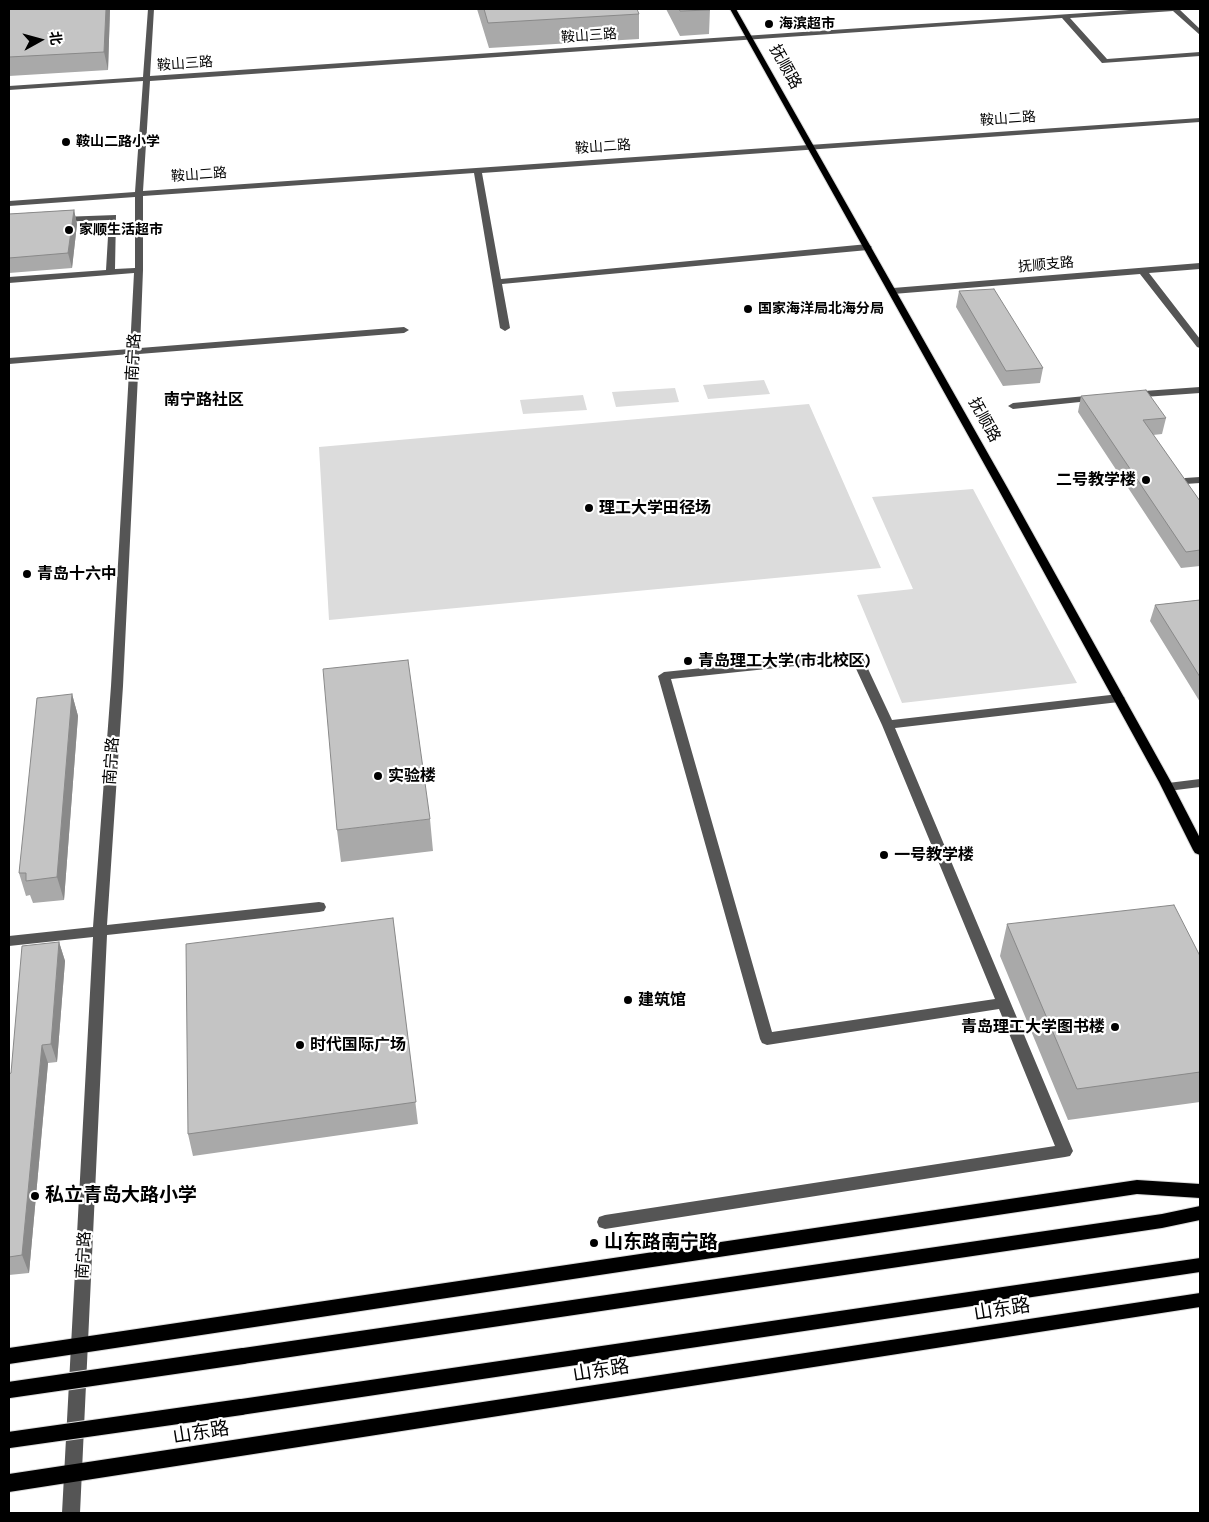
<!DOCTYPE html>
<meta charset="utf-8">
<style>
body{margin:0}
#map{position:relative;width:1209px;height:1522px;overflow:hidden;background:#fff;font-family:Karla,"Noto Sans SC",sans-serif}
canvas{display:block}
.frame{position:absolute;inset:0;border:10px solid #000;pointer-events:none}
.north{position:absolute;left:15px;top:15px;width:50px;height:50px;-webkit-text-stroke:4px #fff;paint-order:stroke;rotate:83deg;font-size:14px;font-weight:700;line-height:20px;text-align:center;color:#000}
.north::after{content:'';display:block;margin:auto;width:18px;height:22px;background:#000;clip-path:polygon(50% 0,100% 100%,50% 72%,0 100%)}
</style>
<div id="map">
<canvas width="1209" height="1522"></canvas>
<div class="frame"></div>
<div class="north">北</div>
</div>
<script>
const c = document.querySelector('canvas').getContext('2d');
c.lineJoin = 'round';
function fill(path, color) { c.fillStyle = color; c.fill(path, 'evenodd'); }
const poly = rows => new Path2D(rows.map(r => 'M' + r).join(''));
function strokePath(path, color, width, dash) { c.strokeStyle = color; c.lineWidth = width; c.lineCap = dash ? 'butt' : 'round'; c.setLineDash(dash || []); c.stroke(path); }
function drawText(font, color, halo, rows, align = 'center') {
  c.font = font + ' Karla,"Noto Sans SC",sans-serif'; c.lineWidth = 4.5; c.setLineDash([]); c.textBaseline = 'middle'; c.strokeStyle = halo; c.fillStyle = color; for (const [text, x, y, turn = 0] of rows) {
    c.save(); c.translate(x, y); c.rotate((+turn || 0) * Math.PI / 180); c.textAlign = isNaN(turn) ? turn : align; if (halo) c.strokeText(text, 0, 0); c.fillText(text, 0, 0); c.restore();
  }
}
const green = poly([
 [764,380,770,394,708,399,703,385],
 [675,388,679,402,616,407,612,392],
 [583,395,587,410,523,414,520,400],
 [809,404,881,568,329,620,319,447],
 [973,489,1077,683,902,703,857,595,913,589,872,497]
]);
const minor = poly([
 [148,9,154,9,150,76,1144,9,1179,9,1200,29,1200,35,1173,11,1070,18,1107,59,1200,52,1200,56,1102,63,1062,18,150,81,143,191,1200,118,1200,122,482,173,501,279,868,244,872,247,868,250,502,284,510,328,505,331,500,328,474,173,143,196,143,270,140,348,404,327,409,330,404,333,139,354,123,686,107,925,319,902,324,903,326,907,324,911,319,912,107,935,80,1513,62,1513,93,937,9,946,9,936,93,927,111,686,130,354,9,364,9,358,130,349,134,273,9,283,9,277,106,270,109,220,58,222,58,218,61,217,116,215,115,269,135,268,135,197,9,206,9,201,135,192,143,81,9,90,9,86,143,77,148,9],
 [1200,263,1200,269,1149,273,1200,339,1200,348,1197,347,1140,274,893,294,888,291,893,288,1200,263],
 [1200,387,1200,393,1130,398,1125,395,1130,392,1200,387],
 [1096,395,1101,398,1099,400,1013,409,1008,406,1013,403,1096,395],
 [1200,477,1200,483,1185,484,1180,481,1185,478,1200,477],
 [856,652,862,656,892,720,1119,694,1125,698,1119,702,895,728,1073,1151,1070,1156,1065,1157,605,1229,599,1227,597,1222,599,1217,605,1215,1055,1146,999,1009,767,1045,762,1043,760,1039,658,676,664,672,856,652],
 [852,660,882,725,995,999,772,1032,671,679,852,660],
 [1200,779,1200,787,1168,791,1162,787,1168,783,1200,779]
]);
const major = poly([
 [730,9,736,9,1007,487,1171,782,1200,838,1200,855,1195,853,1193,850,1159,782,997,487,730,9],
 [1137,1180,1200,1184,1200,1198,1137,1194,9,1364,9,1348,1137,1180],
 [1200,1206,1200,1220,1162,1228,243,1364,237,1361,235,1356,237,1351,243,1348,1162,1214,1200,1206],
 [1200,1258,1200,1272,241,1415,235,1413,232,1407,235,1401,241,1399,1200,1258],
 [1200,1293,1200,1307,9,1492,9,1474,1200,1293]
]);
const majorBridge = poly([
 [9,1390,243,1356],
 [9,1440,241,1407]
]);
const wall = poly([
 [9,9,110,9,108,70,9,76],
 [477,9,637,9,639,14,639,39,489,48],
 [666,9,710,9,709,34,680,36],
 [74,210,77,224,72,268,9,273,9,214],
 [959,291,1043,368,1040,383,1003,386,956,307],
 [1081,396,1166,418,1162,434,1153,435,1200,501,1200,566,1181,568,1078,412],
 [1200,600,1200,702,1150,621,1155,605],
 [72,694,78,716,64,900,33,903,30,895,26,896,19,873],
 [430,819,433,851,341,862,337,830],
 [393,918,418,1124,193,1156,188,1134],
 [1007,924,1200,956,1200,1102,1068,1120,1000,956],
 [59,942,65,961,57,1062,48,1063,29,1273,9,1275,9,1074,11,1073]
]);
const shadedWall = poly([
 [106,9,110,9,108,70,104,52],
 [74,210,77,224,72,268,68,253],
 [72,694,78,716,64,900,57,877],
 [59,942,65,961,57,1062,51,1044],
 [42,1045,48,1063,29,1273,22,1255]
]);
const building = poly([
 [9,9,106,9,104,52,9,57,9,9],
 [484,9,637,9,639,14,488,23,484,9],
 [679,9,710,9,710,10,680,11,679,9],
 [74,210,68,253,9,258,9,214,74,210],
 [994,289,1043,368,1006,371,959,291,994,289],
 [1146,390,1166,418,1143,420,1200,501,1200,550,1186,552,1081,396,1146,390],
 [1200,600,1200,677,1155,605,1200,600],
 [408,660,430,819,337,830,323,669,408,660],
 [72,694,57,877,26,881,26,873,19,873,37,698,72,694],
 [1174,905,1200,956,1200,1072,1077,1089,1007,924,1174,905],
 [393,918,416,1102,188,1134,186,944,393,918],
 [59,942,51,1044,42,1045,22,1255,9,1257,9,1074,11,1073,22,946,59,942]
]);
const markers = [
 [769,24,5,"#000"],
 [66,142,5,"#000"],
 [69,230,5,"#000"],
 [748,309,5,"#000"],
 [1146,480,5,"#000"],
 [589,508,5,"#000"],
 [27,574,5,"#000"],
 [688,661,5,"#000"],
 [378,776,5,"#000"],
 [884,855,5,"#000"],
 [628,1000,5,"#000"],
 [1115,1027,5,"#000"],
 [300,1045,5,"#000"],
 [35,1196,5,"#000"],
 [594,1243,5,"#000"]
];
const farPoinames = [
 ["海滨超市",779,24],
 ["鞍山二路小学",76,142],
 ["家顺生活超市",79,230],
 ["国家海洋局北海分局",758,309]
];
const farStreetnames = [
 ["鞍山三路",589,36,-4],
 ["鞍山三路",185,64,-4],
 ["鞍山二路",1008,119,-4],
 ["鞍山二路",603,147,-4],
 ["鞍山二路",199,175,-4],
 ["抚顺支路",1046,265,-5]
];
const streetNames = [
 ["抚顺路",785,67,61],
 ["南宁路",134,357,-87],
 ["抚顺路",984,420,61],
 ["南宁路",112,761,-86],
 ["南宁路",84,1255,-87]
];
const farQuarternames = [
 ["南宁路社区",204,400]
];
const poiNames = [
 ["二号教学楼",1136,480,"right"],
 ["理工大学田径场",599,508],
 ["青岛十六中",37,574],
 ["青岛理工大学(市北校区)",698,661],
 ["实验楼",388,776],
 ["一号教学楼",894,855],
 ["建筑馆",638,1000],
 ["青岛理工大学图书楼",1105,1027,"right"],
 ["时代国际广场",310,1045]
];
const nearPoinames = [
 ["私立青岛大路小学",45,1196],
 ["山东路南宁路",604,1243]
];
const nearStreetnames = [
 ["山东路",1002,1310,-9],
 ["山东路",601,1371,-9],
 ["山东路",201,1433,-9]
];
fill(green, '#dcdcdc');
strokePath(major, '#dbdbdb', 2);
fill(minor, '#555');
fill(major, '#000');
strokePath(majorBridge, '#dbdbdb', 18, []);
strokePath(majorBridge, '#000', 16);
fill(wall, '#a9a9a9');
fill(shadedWall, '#898989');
fill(building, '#c4c4c4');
strokePath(building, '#898989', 1);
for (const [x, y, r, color] of markers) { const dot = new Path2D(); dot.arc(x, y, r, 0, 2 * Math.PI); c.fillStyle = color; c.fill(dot); strokePath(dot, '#fff', 2); }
drawText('bold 14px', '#000', '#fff', farPoinames, 'left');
drawText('14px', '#000', '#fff', farStreetnames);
drawText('16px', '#000', '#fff', streetNames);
drawText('bold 16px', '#000', '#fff', farQuarternames);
drawText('bold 16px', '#000', '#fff', poiNames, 'left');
drawText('bold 19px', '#000', '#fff', nearPoinames, 'left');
drawText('19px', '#000', '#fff', nearStreetnames);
</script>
